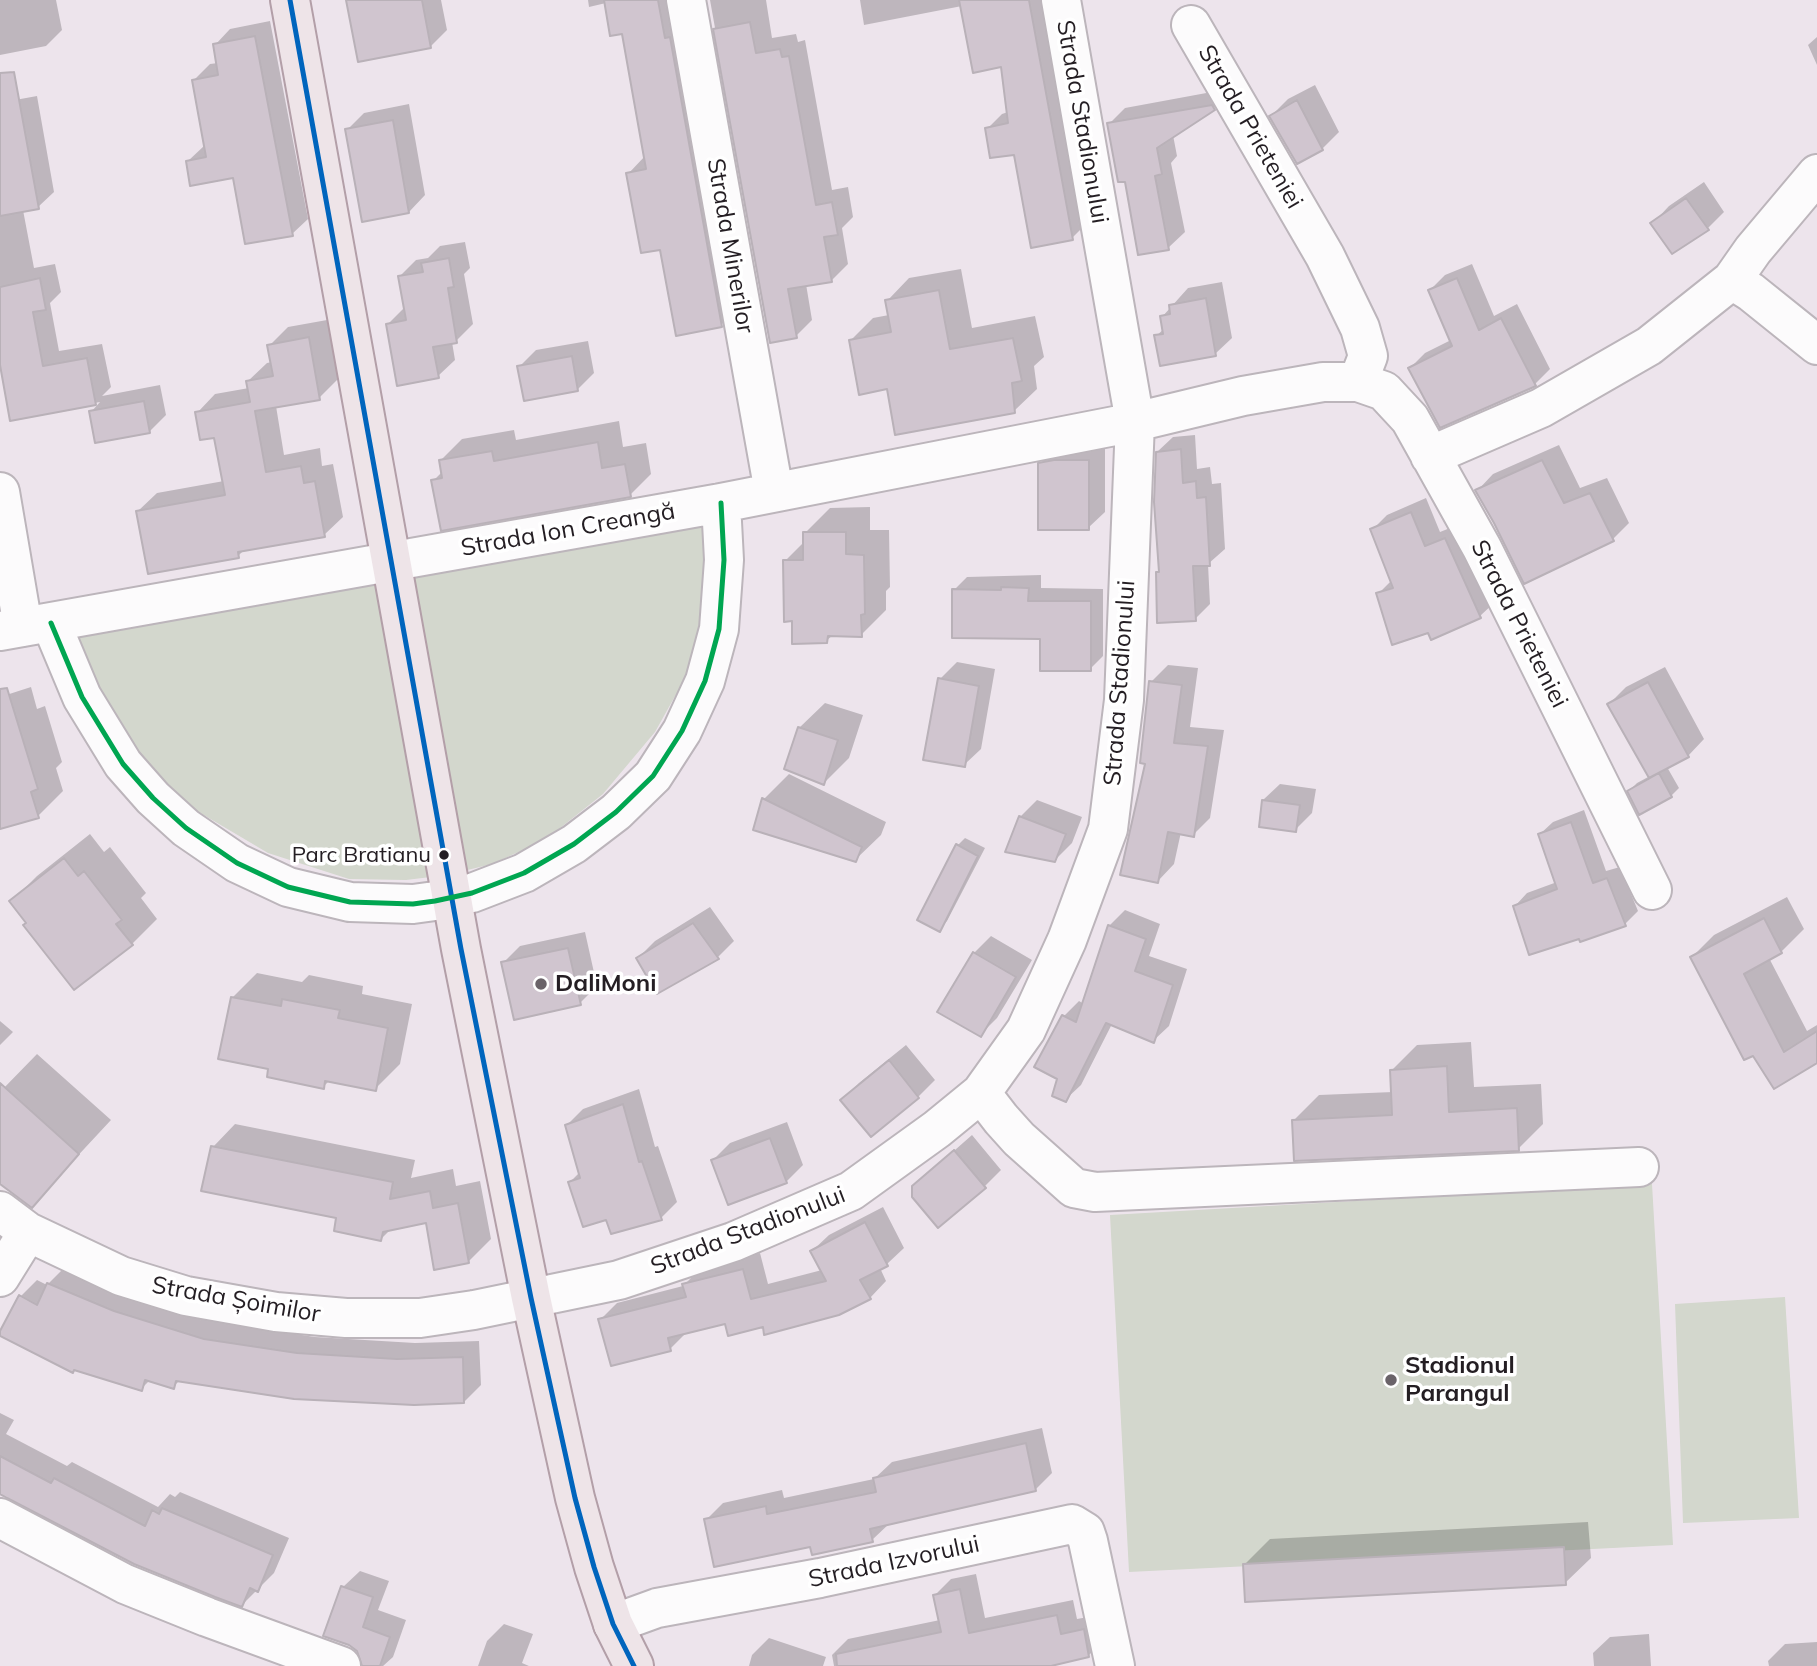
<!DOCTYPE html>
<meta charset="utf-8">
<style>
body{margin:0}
canvas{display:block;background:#ede4ec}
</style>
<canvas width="1817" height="1666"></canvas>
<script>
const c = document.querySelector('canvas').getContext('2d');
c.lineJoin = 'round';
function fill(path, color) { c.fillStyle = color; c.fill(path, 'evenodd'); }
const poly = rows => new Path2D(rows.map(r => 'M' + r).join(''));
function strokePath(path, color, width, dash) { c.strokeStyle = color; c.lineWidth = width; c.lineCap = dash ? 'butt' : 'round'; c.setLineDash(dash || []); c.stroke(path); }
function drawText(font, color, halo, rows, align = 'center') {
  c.font = font + ' Mulish,sans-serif'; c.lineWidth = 7; c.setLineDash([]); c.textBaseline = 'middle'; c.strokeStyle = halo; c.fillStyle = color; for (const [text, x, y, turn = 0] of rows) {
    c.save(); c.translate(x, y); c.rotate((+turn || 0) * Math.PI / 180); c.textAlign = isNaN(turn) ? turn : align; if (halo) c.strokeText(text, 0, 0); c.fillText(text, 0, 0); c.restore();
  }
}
const green = poly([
 [707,520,706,619,684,680,655,732,603,794,545,840,492,864,447,875,406,880,349,879,268,853,197,811,137,755,102,703,70,635],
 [1652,1184,1673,1545,1129,1572,1110,1215],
 [1785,1297,1799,1518,1683,1523,1675,1304]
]);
const shadow = poly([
 [0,0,56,0,62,30,46,46,0,55],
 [348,0,441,0,447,30,430,47],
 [588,0,682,0,738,309,721,325,662,248,628,174,645,156,623,32,606,3,589,7],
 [710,0,766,0,772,38,796,34,798,42,805,40,832,190,848,187,853,217,842,228,848,264,832,280,806,284,812,320,796,336,771,341],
 [860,0,1047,0,1087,223,1072,238,1015,153,987,129,1002,114,1008,112,1003,65,962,6,864,25],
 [270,21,308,219,292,234,235,176,188,161,205,145,194,80,210,64,218,63,215,45,230,29],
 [1817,37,1817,65,1808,45],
 [0,79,4,102,37,96,54,192,38,207,23,210,34,268,55,264,61,292,50,303,59,351,102,344,111,387,102,396,160,385,166,415,149,432,91,412,100,402,11,419,0,355],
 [1315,85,1339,132,1322,149,1271,116,1288,99],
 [1228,89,1230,92,1214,108,1173,135,1177,156,1171,163,1185,232,1168,248,1127,180,1109,124,1125,108],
 [409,104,425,195,409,212,347,130,364,113],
 [1704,182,1724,212,1707,229,1653,223,1669,206],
 [465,242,470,268,464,274,473,324,456,341,452,342,455,360,438,376,388,324,405,307,399,277,416,260,428,258,440,246],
 [1472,264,1494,316,1517,304,1550,369,1535,384,1441,425,1410,368,1425,353,1451,340,1430,290,1445,275],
 [961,269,972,328,1035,316,1044,357,1034,366,1037,389,1014,411,888,387,851,340,873,318,889,315,887,301,909,278],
 [1222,282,1232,338,1215,354,1156,336,1164,329,1162,317,1188,288],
 [327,320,338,379,319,398,276,406,284,455,320,448,322,466,333,464,343,517,324,535,245,549,238,556,138,511,157,493,224,481,216,436,197,413,215,394,249,388,248,381,267,363,272,362,269,346,288,327],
 [588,341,594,373,577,390,519,367,536,350],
 [619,421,623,447,646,443,651,474,630,495,433,481,443,471,440,461,462,439,514,430,516,440],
 [1195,435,1197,469,1210,467,1212,484,1221,483,1225,549,1208,564,1210,604,1195,619,1158,572,1160,570,1157,452,1173,437],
 [1105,444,1105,512,1088,528,1040,464,1057,447],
 [1559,445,1580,488,1607,478,1629,523,1613,539,1477,491,1493,474],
 [1426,498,1440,532,1460,524,1495,602,1480,616,1429,631,1378,594,1392,580,1372,530,1387,515],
 [870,507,870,530,889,530,890,587,886,591,886,610,861,635,833,635,826,641,794,619,785,561,805,541,805,533,830,508],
 [1041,575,1041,588,1103,589,1103,656,1090,669,1042,637,954,590,967,577],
 [957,662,995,669,981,749,964,765,940,679],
 [1168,665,1198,668,1190,727,1224,730,1210,818,1193,835,1181,832,1174,864,1158,881,1147,762,1151,682],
 [1665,667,1704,739,1688,756,1667,767,1679,788,1671,796,1629,791,1637,783,1650,776,1609,704,1626,687],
 [31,687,37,709,45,706,62,762,56,768,63,791,38,816,0,828,0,697],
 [825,703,863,715,849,758,824,783,799,728],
 [789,774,886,822,881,835,855,860,764,799],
 [1280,784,1316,789,1312,813,1295,830,1263,800],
 [1037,800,1082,817,1072,843,1055,860,1020,817],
 [1584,810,1606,871,1620,867,1638,911,1625,924,1515,906,1527,893,1557,882,1540,834,1553,822],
 [90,834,104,852,110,847,146,893,141,898,157,919,132,944,12,901,37,876],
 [965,838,985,848,947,921,939,929,957,846],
 [1787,897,1804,929,1781,952,1769,958,1807,1031,1817,1025,1817,1061,1774,1086,1692,957,1714,935],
 [710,907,734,941,718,957,638,958,655,941],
 [1125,910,1160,924,1149,956,1187,969,1169,1026,1153,1041,1112,1024,1081,1085,1065,1100,1059,1078,1064,1016,1079,1001,1084,1004,1109,926],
 [585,932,597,986,580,1003,503,963,520,946],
 [991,936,1032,960,997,1018,980,1035,974,953],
 [257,973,302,982,309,975,363,986,362,994,412,1004,400,1064,375,1089,330,1080,323,1087,270,1068,233,997],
 [0,1021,13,1032,0,1045],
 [1471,1042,1474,1087,1541,1084,1543,1124,1518,1149,1293,1121,1319,1095,1393,1092,1392,1070,1417,1045],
 [906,1045,935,1080,918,1097,871,1135,843,1100,859,1083],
 [37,1054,111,1120,32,1205,0,1181,0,1092],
 [639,1089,655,1147,658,1146,677,1202,661,1218,607,1218,570,1182,580,1172,567,1125,583,1109],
 [787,1122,803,1165,786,1182,713,1160,730,1143],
 [235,1124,415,1160,411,1178,453,1169,456,1186,480,1181,491,1239,468,1262,427,1221,391,1229,381,1239,213,1147],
 [972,1135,1001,1170,985,1186,913,1187],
 [883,1207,904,1248,887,1264,880,1268,886,1281,870,1298,764,1325,726,1322,688,1331,670,1349,600,1320,617,1303,683,1286,701,1268,760,1253,768,1284,822,1270,812,1251,829,1235],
 [65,1267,131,1295,222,1323,315,1337,415,1343,479,1341,481,1385,464,1402,180,1380,173,1387,150,1380,141,1389,21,1296,37,1280,47,1285],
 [0,1413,14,1420,6,1434,67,1466,72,1462,158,1507,170,1494,175,1497,180,1492,289,1538,274,1573,242,1605,0,1492],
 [1042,1428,1052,1473,1035,1490,890,1523,872,1540,812,1545,706,1520,723,1503,782,1490,784,1498,874,1479,892,1462],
 [1588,1522,1591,1558,1565,1583,1245,1564,1270,1539],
 [360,1571,389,1581,378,1610,406,1620,393,1657,383,1666,364,1666,343,1587],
 [976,1574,985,1618,1073,1600,1077,1619,1099,1615,1105,1639,1089,1655,1039,1666,834,1666,832,1655,848,1639,940,1620,935,1595,951,1579],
 [504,1624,533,1634,522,1663,529,1666,478,1666,487,1641],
 [1649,1634,1651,1666,1594,1666,1593,1653,1610,1637],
 [769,1638,826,1657,823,1666,749,1666,752,1655],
 [1817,1642,1817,1666,1769,1666,1768,1661,1785,1644]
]);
const building = poly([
 [346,0,422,0,431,48,358,62,346,0],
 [604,0,658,0,665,38,670,37,722,327,676,336,660,250,641,253,626,173,646,169,622,34,610,36,604,0],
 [959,0,1029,0,1073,240,1031,248,1014,155,990,158,985,128,1008,123,1001,67,973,73,959,0],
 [750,22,756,53,780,49,782,57,789,56,816,205,832,202,838,235,824,237,832,282,788,289,797,338,770,343,713,29,750,22],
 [255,36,293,236,245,244,233,178,190,186,186,161,206,157,192,80,218,75,213,44,255,36],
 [14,72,39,209,0,216,0,73,14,72],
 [1297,100,1323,150,1297,164,1269,116,1297,100],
 [1212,105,1215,110,1157,148,1162,174,1155,176,1169,250,1138,255,1125,182,1118,182,1107,123,1212,105],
 [393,120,409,213,362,222,345,129,393,120],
 [1686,198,1709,230,1672,254,1650,223,1686,198],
 [449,258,454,287,448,288,457,343,433,347,439,378,397,386,386,324,406,320,398,276,423,272,421,263,449,258],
 [40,278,46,310,33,312,43,366,87,358,96,405,10,421,0,365,0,287,40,278],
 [1457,278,1479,330,1501,318,1536,386,1440,428,1408,368,1452,346,1428,290,1457,278],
 [939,290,950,349,1013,338,1022,381,1012,383,1015,413,895,435,887,389,859,395,849,340,891,332,885,300,939,290],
 [1206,298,1216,356,1160,366,1154,335,1163,334,1160,316,1170,314,1169,305,1206,298],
 [309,337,320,400,255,411,266,472,301,466,304,483,315,481,325,537,238,552,239,558,148,574,136,511,225,495,214,438,200,440,195,412,250,402,246,381,273,376,267,345,309,337],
 [572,356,578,391,524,401,517,366,572,356],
 [144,401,150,433,95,443,89,411,144,401],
 [598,442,602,468,625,464,631,497,441,531,431,480,442,478,439,460,492,451,494,461,598,442],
 [1181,449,1183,483,1196,481,1197,498,1206,497,1210,566,1193,566,1196,621,1157,623,1156,572,1159,572,1154,502,1156,452,1181,449],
 [1054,460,1089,460,1089,530,1038,530,1038,463,1054,460],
 [1542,460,1564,503,1590,493,1614,541,1524,584,1494,523,1475,490,1542,460],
 [1411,512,1425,546,1445,538,1481,618,1431,640,1428,633,1392,645,1376,593,1393,588,1370,529,1411,512],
 [803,532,846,532,846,554,864,555,865,614,861,615,862,637,828,636,827,643,792,644,792,621,784,622,783,560,803,560,803,532],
 [1001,587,1029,588,1028,601,1091,601,1091,671,1040,671,1040,639,952,638,952,589,1001,590,1001,587],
 [938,678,979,686,965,767,923,760,938,678],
 [1149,681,1182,685,1174,743,1208,746,1194,837,1168,832,1158,883,1120,875,1145,764,1140,763,1149,681],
 [1648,682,1689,757,1649,778,1607,704,1648,682],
 [7,688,38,789,31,792,39,818,0,829,0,689,7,688],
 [798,727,838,740,824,785,784,769,798,727],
 [1659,773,1672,797,1639,815,1627,791,1659,773],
 [762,798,862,847,856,862,753,830,762,798],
 [1262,800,1300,805,1296,832,1259,827,1262,800],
 [1019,816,1066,834,1055,862,1005,852,1019,816],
 [1571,822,1593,883,1607,878,1626,926,1580,942,1579,939,1529,955,1513,906,1557,889,1538,834,1571,822],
 [956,844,978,856,940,932,917,920,956,844],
 [64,858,78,876,84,871,122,920,116,924,133,945,74,990,23,925,26,923,9,901,64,858],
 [1764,918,1782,953,1744,974,1784,1052,1817,1031,1817,1063,1774,1089,1753,1056,1744,1060,1690,957,1764,918],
 [693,923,719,959,657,994,636,958,693,923],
 [1108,925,1146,939,1135,971,1173,985,1154,1043,1106,1023,1066,1102,1052,1096,1057,1079,1034,1067,1062,1015,1076,1022,1108,925],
 [568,948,581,1005,514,1020,501,962,568,948],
 [973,952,1016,977,981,1037,937,1012,973,952],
 [231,997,281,1006,282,999,340,1010,338,1018,388,1028,376,1091,325,1081,324,1089,267,1077,268,1069,218,1059,231,997],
 [889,1060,919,1098,871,1137,840,1100,889,1060],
 [1447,1066,1449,1112,1517,1108,1519,1151,1294,1161,1292,1120,1392,1115,1390,1070,1447,1066],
 [0,1083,79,1154,32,1208,0,1184,0,1083],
 [623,1104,639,1162,642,1161,662,1220,611,1234,606,1220,583,1227,568,1182,580,1178,565,1125,623,1104],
 [770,1138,787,1183,728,1205,711,1160,770,1138],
 [211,1146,393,1182,390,1199,430,1191,433,1208,458,1203,469,1263,434,1270,426,1223,383,1232,381,1241,334,1231,336,1218,201,1191,211,1146],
 [954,1150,986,1188,938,1228,912,1197,912,1186,954,1150],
 [865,1222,888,1266,860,1280,871,1299,839,1315,764,1335,763,1327,728,1336,725,1324,668,1338,671,1351,611,1366,598,1319,686,1297,682,1284,743,1269,751,1299,826,1281,810,1251,865,1222],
 [47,1283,114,1311,204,1339,297,1353,397,1359,463,1357,464,1403,414,1405,294,1399,176,1381,174,1389,145,1380,142,1391,74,1370,73,1373,0,1336,0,1331,19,1295,37,1305,47,1283],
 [1026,1443,1036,1491,870,1529,873,1542,812,1555,810,1547,714,1567,704,1519,766,1506,767,1514,876,1492,873,1478,1026,1443],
 [0,1456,51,1483,54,1478,145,1526,152,1510,159,1514,162,1508,273,1555,258,1592,250,1588,242,1607,215,1597,134,1564,7,1498,0,1494,0,1456],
 [1564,1547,1566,1585,1245,1602,1243,1564,1564,1547],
 [341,1586,373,1597,363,1627,390,1637,380,1666,362,1666,357,1651,349,1645,323,1636,341,1586],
 [960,1589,969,1633,1057,1615,1061,1634,1084,1629,1089,1657,1051,1666,837,1666,836,1654,941,1632,933,1595,960,1589]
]);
const minor = poly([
 [686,0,774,492],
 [1191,25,1325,256,1360,328,1368,356,1358,382],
 [1732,280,1751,292,1817,345],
 [1430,456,1541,408,1649,346,1732,280,1753,250,1817,174],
 [0,492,23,627],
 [51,623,82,697,123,764,153,798,186,828,237,863,288,887,350,902,413,904,435,901,472,893,524,873,574,844,616,812,653,776,682,731,705,681,719,629,724,560,721,503],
 [0,631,721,503,1135,422,1243,396,1323,382,1358,382,1384,391,1410,419,1482,548,1652,890],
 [981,1093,1001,1119,1019,1139,1074,1188,1095,1192,1639,1167],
 [0,1211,28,1232,121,1276,186,1296,276,1312,346,1318,420,1318,474,1310,619,1280,733,1242,851,1191,937,1129,981,1093,1026,1030,1067,940,1108,829,1124,700,1135,422,1061,0],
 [0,1277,28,1232],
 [0,1518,125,1584,207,1617,341,1666],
 [613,1624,657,1608,820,1578,1072,1524,1085,1532,1088,1541,1115,1666]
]);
const major = poly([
 [290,0,461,949,531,1298,575,1498,594,1567,613,1624,634,1666]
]);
const bus1 = poly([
 [290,0,461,949,531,1298,575,1498,594,1567,613,1624,634,1666]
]);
const bus2 = poly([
 [51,623,82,697,123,764,153,798,186,828,237,863,288,887,350,902,413,904,435,901,472,893,524,873,574,844,616,812,653,776,682,731,705,681,719,629,724,560,721,503]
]);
const markers = [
 [444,855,6,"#241e23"],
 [541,984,7,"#6a6369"],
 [1391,1380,7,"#6a6369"]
];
const busNames = [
 ["Parc Bratianu",431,855]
];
const streetNames = [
 ["Strada Stadionului",1082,122,80],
 ["Strada Prieteniei",1250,127,60],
 ["Strada Minerilor",730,246,80],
 ["Strada Ion Creangă",568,530,-10],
 ["Strada Prieteniei",1519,624,63],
 ["Strada Stadionului",1120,683,-86],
 ["Strada Stadionului",748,1231,-21],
 ["Strada Șoimilor",236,1300,10],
 ["Strada Izvorului",894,1562,-12]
];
const poiNames = [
 ["DaliMoni",555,984],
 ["Stadionul",1405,1366],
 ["Parangul",1405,1394]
];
fill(green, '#d3d7cd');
fill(shadow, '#0003');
fill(building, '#d0c5cf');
strokePath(building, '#b9b1b8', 2);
strokePath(minor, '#bcb5bb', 42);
strokePath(major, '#b39fa8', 42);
strokePath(minor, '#fcfbfc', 38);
strokePath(major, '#eee4e8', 38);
strokePath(bus1, '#0065bd', 5);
strokePath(bus2, '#00a651', 5);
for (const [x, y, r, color] of markers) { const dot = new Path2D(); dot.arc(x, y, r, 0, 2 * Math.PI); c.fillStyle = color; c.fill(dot); strokePath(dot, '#fff', 2.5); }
drawText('22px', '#241e23', '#fff', busNames, 'right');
drawText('24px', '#241e23', '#fff', streetNames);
drawText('bold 24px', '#241e23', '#fff', poiNames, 'left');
</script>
